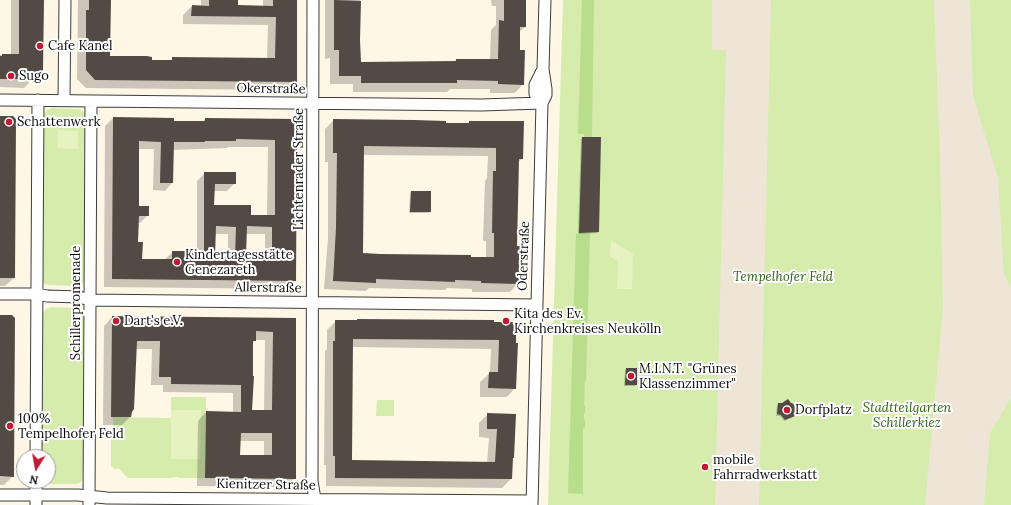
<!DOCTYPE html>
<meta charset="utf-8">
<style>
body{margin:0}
#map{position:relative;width:1011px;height:505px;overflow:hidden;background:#fff7e6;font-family:Lora,serif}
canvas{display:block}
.north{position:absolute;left:16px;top:449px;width:40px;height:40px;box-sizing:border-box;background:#fff;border:1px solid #9d9d9d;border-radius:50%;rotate:191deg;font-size:11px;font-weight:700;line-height:16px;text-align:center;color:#0a0a0a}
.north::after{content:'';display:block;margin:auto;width:14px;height:18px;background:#c31833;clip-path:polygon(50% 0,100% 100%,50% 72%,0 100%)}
</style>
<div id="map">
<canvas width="1011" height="505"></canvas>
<div class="north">N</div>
</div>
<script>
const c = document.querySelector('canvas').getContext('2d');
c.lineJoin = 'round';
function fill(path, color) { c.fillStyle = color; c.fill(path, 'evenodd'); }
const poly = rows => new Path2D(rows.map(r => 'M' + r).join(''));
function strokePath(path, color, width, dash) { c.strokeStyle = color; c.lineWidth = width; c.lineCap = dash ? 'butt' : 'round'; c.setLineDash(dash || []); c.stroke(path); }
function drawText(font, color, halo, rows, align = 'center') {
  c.font = font + ' Lora,serif'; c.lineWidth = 4; c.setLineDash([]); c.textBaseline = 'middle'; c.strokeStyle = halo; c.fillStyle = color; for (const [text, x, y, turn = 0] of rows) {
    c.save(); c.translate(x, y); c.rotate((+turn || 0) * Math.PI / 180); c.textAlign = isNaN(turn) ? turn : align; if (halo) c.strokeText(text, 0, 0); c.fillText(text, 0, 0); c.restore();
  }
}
const green = poly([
 [563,0,1011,0,1011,505,548,505],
 [51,108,79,109,84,112,86,116,85,280,83,284,77,286,48,285,45,284,42,280,43,116,46,111],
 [50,307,77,308,82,310,85,313,84,477,81,482,77,484,50,484,43,481,48,481,48,457,41,457,42,314,45,310],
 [171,397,206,397,205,478,179,478,177,477,170,478,128,478,118,468,115,469,111,466,111,432,113,429,113,417,171,418],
 [377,400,394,400,394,416,376,416]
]);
const forest = poly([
 [582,0,594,0,592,137,584,137,584,134,578,134],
 [579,233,590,233,586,381,585,381,584,405,585,406,585,413,584,413,584,420,585,421,585,427,583,428,583,494,568,493,576,234,579,234]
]);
const pitch = poly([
 [58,130,78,131,78,149,57,148],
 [611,240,633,254,632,289,617,289,618,261,610,257],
 [171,410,201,410,200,459,171,459]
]);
const plaza = poly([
 [712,0,771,0,759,505,715,505,726,50,712,50],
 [934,0,970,0,973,96,998,177,1004,275,1011,287,1011,398,990,433,984,505,925,505,943,307,940,160]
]);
const shadow = poly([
 [11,0,43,0,42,69,24,88,0,87,0,55,11,55],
 [78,0,110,0,109,57,151,61,170,61,173,58,267,59,268,25,183,24,183,15,192,6,201,6,201,0,237,0,237,6,263,6,263,0,296,0,296,82,287,90,86,88,77,79],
 [325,0,360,0,360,63,453,62,456,60,490,60,491,30,496,25,496,6,492,6,491,0,525,0,525,27,519,32,519,51,523,84,515,93,490,93,490,89,450,89,447,92,353,92,353,84,330,84,330,58,325,59],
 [113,118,202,122,205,119,296,120,295,281,287,289,104,287,105,126],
 [228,147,268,147,267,216,250,216,213,206,214,191,227,191,235,183,205,173,197,181,197,252,173,252,165,259,141,260,137,243,138,223,140,223,148,215,138,207,138,149,154,149,153,190,165,191,172,183,172,150,227,148],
 [215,234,228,234,228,258,214,258],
 [246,234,265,234,265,258,245,257],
 [334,120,445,124,467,124,469,122,522,159,518,162,516,247,518,284,510,292,472,292,472,289,447,288,445,290,369,288,366,291,324,289,328,237,328,162,325,162,325,129],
 [363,155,488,156,487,178,485,181,483,241,486,241,486,258,362,254],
 [582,138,598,232,597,233,578,234,581,139],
 [411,192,430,192,430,212,428,213,409,213,410,193],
 [0,207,14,278,5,286,0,286],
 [0,316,13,476,4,485,0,485],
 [112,317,295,319,295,478,287,487,197,486,198,421,206,412,233,413,233,393,163,392,163,385,151,385,152,349,136,349,130,417,122,425,103,425,104,326],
 [255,340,265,340,264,411,251,411,252,343],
 [240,441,264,441,264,456,239,456],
 [336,321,493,321,515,388,507,397,480,397,480,382,490,373,491,349,352,347,351,461,487,463,489,438,479,437,479,423,488,414,515,415,513,458,511,460,511,479,502,488,326,486,326,465,324,465,325,351,327,349,327,330],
 [626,369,636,369,636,385,635,386,624,386,625,370],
 [779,404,793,417,784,421,780,416,776,416,777,405]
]);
const building = poly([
 [19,0,44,0,43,70,33,79,0,79,0,56,2,56,2,54,19,54],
 [89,0,111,0,110,56,147,56,152,57,152,60,172,60,172,57,275,58,276,17,191,16,192,5,209,6,209,0,238,0,238,5,273,6,273,0,297,0,297,82,95,80,86,70,86,10,89,10],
 [334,0,361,1,360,40,361,62,456,61,456,59,498,59,499,20,504,21,504,0,526,0,526,27,520,27,520,50,525,50,524,85,498,84,498,81,457,80,457,83,361,83,361,76,339,76,339,50,334,50],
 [0,116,13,116,16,119,15,278,0,278],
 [113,117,174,118,174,121,205,121,205,118,297,119,296,281,112,279],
 [236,139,275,140,275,215,251,215,251,205,214,205,215,184,236,184,236,172,204,172,204,251,172,251,172,259,142,259,143,242,138,242,139,216,149,216,149,206,139,206,139,141,161,142,160,183,173,183,174,142,205,142,205,141,236,141],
 [216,226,236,227,235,257,215,257],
 [247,226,272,227,272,257,246,256],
 [333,119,414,120,446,121,446,123,469,123,469,121,524,121,523,159,519,159,518,203,517,246,520,246,519,284,481,283,481,281,455,280,455,282,376,279,376,283,333,281,336,228,337,153,333,153],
 [364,146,496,148,496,171,493,171,492,233,494,233,494,257,471,257,471,255,380,254,363,253],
 [582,137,601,137,599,232,579,233],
 [411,191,431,191,431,212,410,212],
 [0,315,12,315,15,318,14,477,0,476],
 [112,316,296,318,296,479,205,478,206,411,241,412,241,385,171,384,171,377,159,377,160,341,137,341,134,409,132,412,131,417,111,417],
 [256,331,273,332,272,410,252,410,254,376,253,376,253,341,256,341],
 [241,433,272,433,272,455,240,455],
 [357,319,494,320,494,322,516,322,516,343,518,343,516,389,488,388,489,372,498,372,499,340,353,339,352,460,495,462,497,429,487,429,487,413,516,414,514,458,513,458,512,479,335,478,335,456,333,456,333,341,335,341,335,320,357,320],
 [626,368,637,368,637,385,625,385],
 [788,399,791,403,797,405,795,416,785,420,781,415,777,414,778,403,782,403]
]);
const street = poly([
 [313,0,312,481,316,505],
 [0,100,481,105,542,103],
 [64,100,65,0],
 [542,103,535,94,535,85,543,69],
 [0,294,37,294,47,296,79,297,90,300,537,305],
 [36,457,38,100],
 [0,495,78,495,107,498,532,501],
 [36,505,36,481],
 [89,505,91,101],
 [532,505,542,103,546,95,546,89,543,69,545,0]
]);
const markers = [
 [40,46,4,"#c31833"],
 [11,76,4,"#c31833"],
 [9,122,4,"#c31833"],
 [177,262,4,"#c31833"],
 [116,321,4,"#c31833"],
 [506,321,4,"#c31833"],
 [631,376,4,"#c31833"],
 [787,410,4,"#c31833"],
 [10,426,4,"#c31833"],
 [705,467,4,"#c31833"]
];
const poiNames = [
 ["Cafe Kanel",48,46],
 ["Sugo",19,76],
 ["Schattenwerk",17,122],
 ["Kindertagesstätte",185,255],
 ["Genezareth",185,270],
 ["Kita des Ev.",514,314],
 ["Kirchenkreises Neukölln",514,329],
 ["Dart's e.V.",124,321],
 ["M.I.N.T. \"Grünes",639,369],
 ["Klassenzimmer\"",639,384],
 ["Dorfplatz",795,410],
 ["100%",18,419],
 ["Tempelhofer Feld",18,434],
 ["mobile",713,460],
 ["Fahrradwerkstatt",713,475]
];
const streetNames = [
 ["Okerstraße",271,89,1],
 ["Lichtenrader Straße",299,169,-90],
 ["Oderstraße",524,256,-88],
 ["Allerstraße",268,288,1],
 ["Schillerpromenade",76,303,-90],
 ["Kienitzer Straße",266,485,1]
];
const parkNames = [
 ["Tempelhofer Feld",783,277],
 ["Stadtteilgarten",907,408],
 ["Schillerkiez",907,423]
];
fill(green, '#d5ecad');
fill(forest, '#b9de8b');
fill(pitch, '#e6f2c0');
fill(plaza, '#eee5d6');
fill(shadow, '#0003');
fill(building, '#534945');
strokePath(street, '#3d3d3d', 13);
strokePath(street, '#fff', 11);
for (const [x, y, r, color] of markers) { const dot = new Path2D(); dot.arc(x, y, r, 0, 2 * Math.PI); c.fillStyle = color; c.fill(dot); strokePath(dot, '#fff', 1.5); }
drawText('13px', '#0a0a0a', '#fff', poiNames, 'left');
drawText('13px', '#0a0a0a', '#fff', streetNames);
drawText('italic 13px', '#2f6516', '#fff', parkNames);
</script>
